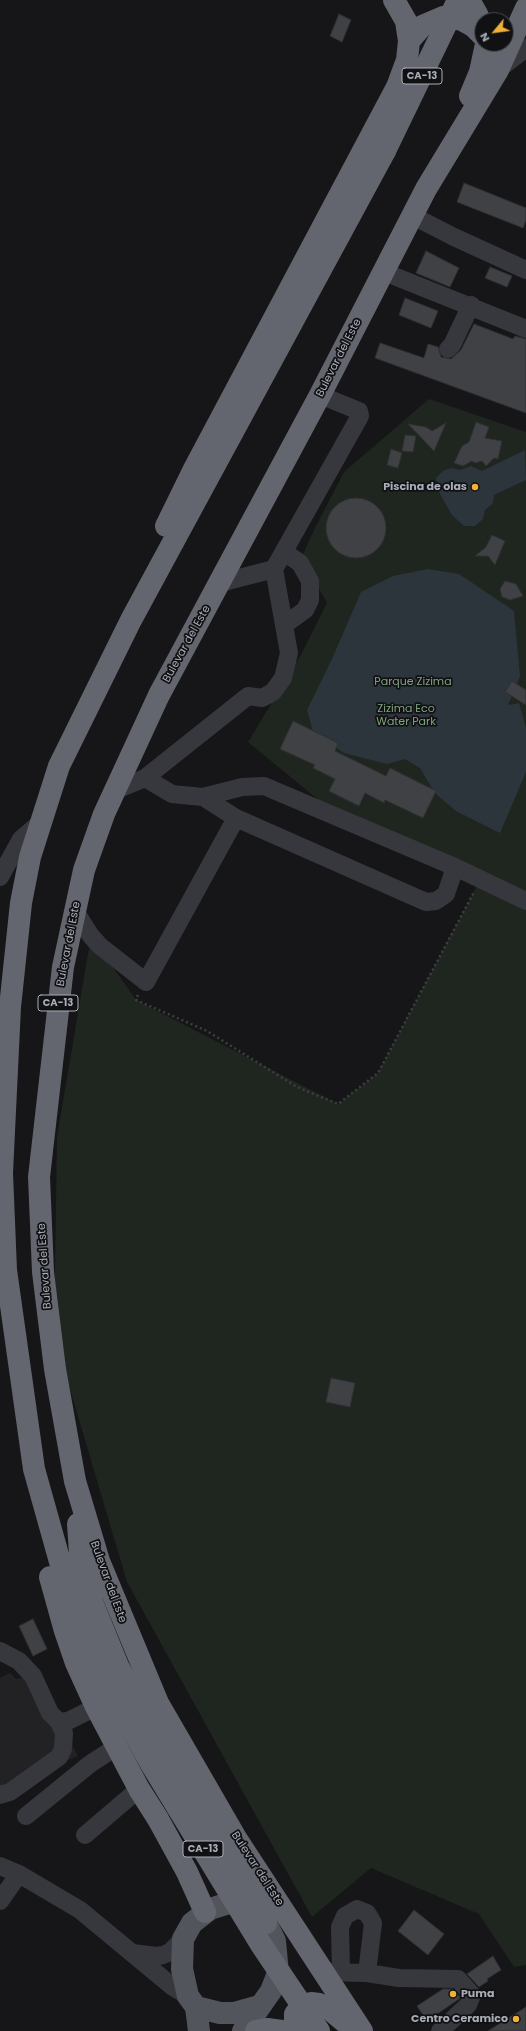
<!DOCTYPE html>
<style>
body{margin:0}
#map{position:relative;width:526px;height:2031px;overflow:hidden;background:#161618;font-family:Poppins,sans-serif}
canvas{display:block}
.north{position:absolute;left:474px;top:12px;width:40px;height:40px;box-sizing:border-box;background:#111113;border:1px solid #4d4f55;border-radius:50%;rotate:241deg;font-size:11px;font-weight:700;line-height:16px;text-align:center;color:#a8adb8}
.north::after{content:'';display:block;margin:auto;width:14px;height:18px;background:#f2b134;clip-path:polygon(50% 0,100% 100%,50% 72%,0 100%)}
</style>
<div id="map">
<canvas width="526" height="2031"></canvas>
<div class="north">N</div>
</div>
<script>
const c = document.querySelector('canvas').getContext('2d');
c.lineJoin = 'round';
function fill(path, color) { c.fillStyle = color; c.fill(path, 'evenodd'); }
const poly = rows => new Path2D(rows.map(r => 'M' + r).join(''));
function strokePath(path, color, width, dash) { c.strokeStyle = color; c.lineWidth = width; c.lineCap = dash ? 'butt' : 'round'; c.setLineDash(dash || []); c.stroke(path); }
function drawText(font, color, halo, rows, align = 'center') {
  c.font = font + ' Poppins,sans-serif'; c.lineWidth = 3.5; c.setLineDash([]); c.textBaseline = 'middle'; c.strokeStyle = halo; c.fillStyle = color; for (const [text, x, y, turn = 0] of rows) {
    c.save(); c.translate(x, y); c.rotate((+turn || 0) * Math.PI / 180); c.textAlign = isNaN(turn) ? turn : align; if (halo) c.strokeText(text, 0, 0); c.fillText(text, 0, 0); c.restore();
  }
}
const built = poly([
 [10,1673,16,1679,31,1676,78,1756,0,1787,0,1678]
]);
const green = poly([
 [429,399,526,432,526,891,343,820,248,742,302,653,327,603,311,574,303,554,314,530,344,472],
 [477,886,526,899,526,1965,514,1967,479,1914,371,1868,312,1917,127,1582,54,1335,57,1137,91,936,136,1000,338,1104,378,1073]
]);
const water = poly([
 [525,450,526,480,494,495,493,503,485,510,483,519,475,526,464,526,452,515,440,494,436,478,443,471,451,468,460,470,471,466,482,471],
 [428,569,459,574,514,611,520,676,508,705,519,703,526,728,526,772,500,833,456,811,435,793,420,768,405,759,387,764,344,753,313,732,307,710,332,659,361,592,393,576]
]);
const building = poly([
 [339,14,351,20,342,42,330,36,339,14],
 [464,183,526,208,526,220,523,228,457,202,464,183],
 [426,251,459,268,450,287,416,273,426,251],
 [490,267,512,276,507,287,485,278,490,267],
 [405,298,438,311,431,328,399,315,405,298],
 [474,324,513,339,515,336,526,339,526,413,375,358,380,343,424,358,428,344,438,347,441,357,451,359,461,350,474,324],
 [476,422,489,427,485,438,502,441,498,459,494,458,486,466,482,461,475,463,472,461,463,466,454,463,462,446,469,442,476,422],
 [446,423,434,451,408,424,426,427,432,431,446,423],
 [405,435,416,436,413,452,402,451,405,435],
 [391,449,402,453,398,468,387,465,391,449],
 '326 528a30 30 0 1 1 60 0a30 30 0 1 1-60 0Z',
 [492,535,505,541,495,565,488,556,475,556,486,547,492,535],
 [505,581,516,584,523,596,510,600,502,597,500,589,505,581],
 [512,681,526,690,526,705,505,692,512,681],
 [293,721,338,743,335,751,386,776,390,768,436,791,423,818,385,800,384,803,365,793,359,806,329,791,335,779,313,768,315,765,280,749,293,721],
 [331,1378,355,1383,350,1407,326,1402,331,1378],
 [33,1619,47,1649,33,1656,19,1626,33,1619],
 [414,1910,444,1934,428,1955,398,1931,414,1910],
 [493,1956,501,1970,487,1979,488,1981,479,1987,467,1974,493,1956],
 [443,1989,453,1989,460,1997,459,1999,427,2021,417,2006,443,1989],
 [526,2007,526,2031,488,2031,526,2007]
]);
const path = poly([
 [138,995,136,1000,207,1031,297,1087,338,1104,378,1073,474,892]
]);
const minor = poly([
 [499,69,526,48],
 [413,216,454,237,526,270],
 [384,272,526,329],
 [448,349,452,345,471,305],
 [220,583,274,569],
 [284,625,305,610,310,600,310,581,300,563,284,552],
 [145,778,248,696,262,698,273,692,283,678,289,653,274,569,360,416,359,411,320,395],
 [114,791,145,778,172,794,203,797,242,787,264,786,455,867,526,901],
 [203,797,236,818,426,902,436,901,446,894,455,867],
 [0,877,21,839,41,822],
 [75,911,91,936,100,946,146,982,236,818],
 [0,1651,19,1661,33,1676,50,1713,59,1722,68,1721,96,1707],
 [0,1795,10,1792,59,1757,63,1749,64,1733,59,1722],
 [26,1816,90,1764,116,1747],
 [85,1835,139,1789],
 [0,1866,19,1874,80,1910,173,1987,188,1996],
 [0,1901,19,1874],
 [132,1953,157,1956,163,1955,170,1952,183,1939],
 [323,1972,367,1973,399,1978,458,1979,472,1995,468,2005,440,2031],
 [341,1972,340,1927,345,1916,357,1909,367,1913,373,1923,367,1973]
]);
const major = poly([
 [196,2007,199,2031],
 [243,2031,271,1991,278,1973,275,1941,266,1923,258,1916,240,1906,229,1903,210,1909,192,1923,183,1939,182,1969,188,1996,196,2007,220,2013,234,2013,259,2006]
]);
const highway = poly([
 [469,0,477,14,482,26],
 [409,41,422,26,443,17,462,20,473,26,482,35],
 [470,96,480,72,486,44],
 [166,526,193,471,397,87,407,60,409,41,406,21,394,0],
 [78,1524,80,1553,92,1602,118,1666,152,1734,266,1923],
 [50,1577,65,1631,76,1663,96,1707,139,1789,158,1819,187,1872,205,1912],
 [95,1662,69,1594,34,1469,6,1270,2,1173,10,1007,21,903,30,857,59,766,131,620,385,151],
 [256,2031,267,2029,282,2031],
 [298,2031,295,2024,295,2014,301,2006,311,2003,319,2004,328,2008,353,2029],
 [362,2031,236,1838,158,1703,99,1561,75,1481,55,1369,43,1272,39,1177,63,967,84,870,104,814,159,695,320,395,426,189,498,70,526,8]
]);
const highwayBridge = poly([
 [385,151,458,0],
 [95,1662,151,1764,260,1943,319,2031]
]);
const markers = [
 [475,487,4,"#f2b134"],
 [453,1994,4,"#f2b134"],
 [516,2019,4,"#f2b134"]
];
const shields = [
 [422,76,40],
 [58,1003,40],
 [203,1849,40]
];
const shieldNames = [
 ["CA-13",422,76],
 ["CA-13",58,1003],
 ["CA-13",203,1849]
];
const streetNames = [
 ["Bulevar del Este",339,358,-63],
 ["Bulevar del Este",187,644,-61],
 ["Bulevar del Este",69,944,-79],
 ["Bulevar del Este",45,1266,-94],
 ["Bulevar del Este",108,1582,70],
 ["Bulevar del Este",257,1869,57]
];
const poiNames = [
 ["Piscina de olas",467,487],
 ["Puma",461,1994,"left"],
 ["Centro Ceramico",508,2019]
];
const parkNames = [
 ["Parque Zizima",413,682],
 ["Zizima Eco",406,709],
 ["Water Park",406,722]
];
fill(built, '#222225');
fill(green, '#1e261f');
fill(water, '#2c353c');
fill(building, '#404145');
strokePath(building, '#303034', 1);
strokePath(path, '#3d3f44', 2.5, [2, 3]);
strokePath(minor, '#37383d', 18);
strokePath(major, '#53555c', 22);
strokePath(highway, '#63666e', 22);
strokePath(highwayBridge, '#63666e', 22);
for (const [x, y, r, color] of markers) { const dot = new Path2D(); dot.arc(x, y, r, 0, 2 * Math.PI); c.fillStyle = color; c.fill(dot); strokePath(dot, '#111113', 1.5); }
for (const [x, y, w] of shields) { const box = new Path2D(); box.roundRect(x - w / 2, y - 8, w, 16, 3); c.fillStyle = '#111113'; c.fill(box); strokePath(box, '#a8adb8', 1); }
drawText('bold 10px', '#a8adb8', null, shieldNames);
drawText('11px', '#a8adb8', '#111113', streetNames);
drawText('bold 11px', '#a8adb8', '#111113', poiNames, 'right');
drawText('11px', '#7fa381', '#111113', parkNames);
</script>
